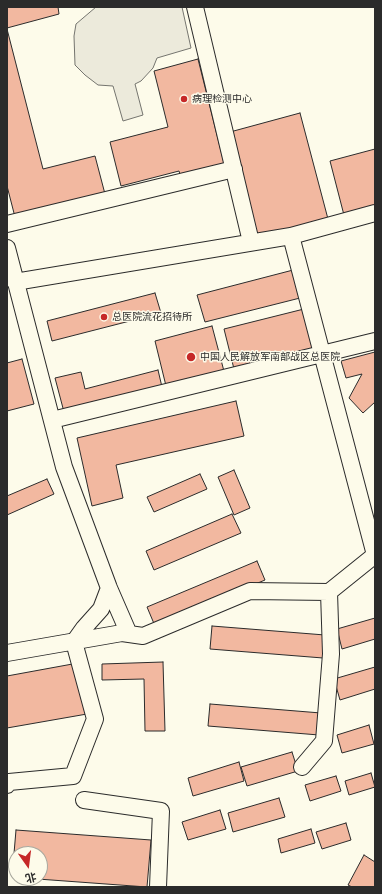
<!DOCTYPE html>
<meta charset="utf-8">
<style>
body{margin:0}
#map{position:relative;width:382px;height:894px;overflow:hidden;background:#fdfbea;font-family:Raleway,"Noto Sans SC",sans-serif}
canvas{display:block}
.frame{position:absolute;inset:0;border:8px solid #2b2b2b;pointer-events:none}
.north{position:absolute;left:8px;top:846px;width:40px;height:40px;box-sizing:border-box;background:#fdfbea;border:1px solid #a9a89e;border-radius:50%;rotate:166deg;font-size:11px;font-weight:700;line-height:16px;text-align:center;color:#2b2b2b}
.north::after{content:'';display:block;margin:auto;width:14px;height:18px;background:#c62828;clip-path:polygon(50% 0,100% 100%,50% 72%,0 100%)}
</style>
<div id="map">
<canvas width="382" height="894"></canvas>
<div class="frame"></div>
<div class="north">北</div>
</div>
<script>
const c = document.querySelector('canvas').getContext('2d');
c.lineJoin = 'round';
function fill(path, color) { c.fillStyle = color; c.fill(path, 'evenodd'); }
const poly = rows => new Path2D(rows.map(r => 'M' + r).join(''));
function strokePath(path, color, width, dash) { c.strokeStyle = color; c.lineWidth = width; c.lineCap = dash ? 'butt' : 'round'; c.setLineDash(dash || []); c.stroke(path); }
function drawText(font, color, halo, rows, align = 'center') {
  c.font = font + ' Raleway,"Noto Sans SC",sans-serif'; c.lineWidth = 3; c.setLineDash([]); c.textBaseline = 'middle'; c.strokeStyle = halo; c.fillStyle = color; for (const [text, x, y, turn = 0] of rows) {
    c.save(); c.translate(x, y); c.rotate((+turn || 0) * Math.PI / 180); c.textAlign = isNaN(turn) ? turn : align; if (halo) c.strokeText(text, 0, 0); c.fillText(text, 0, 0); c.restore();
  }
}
const parking = poly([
 [96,7,182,7,191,48,157,58,153,68,141,81,135,84,143,115,123,121,113,86,98,85,85,75,75,65,74,36,76,24,96,7]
]);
const building = poly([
 [7,7,58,7,59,14,7,28,7,7],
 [7,29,43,169,95,156,105,194,15,217,7,186,7,29],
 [198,59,225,167,181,178,179,171,121,186,110,142,168,127,154,71,198,59],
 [300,113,328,219,258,237,230,132,300,113],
 [375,149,375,211,345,219,330,161,375,149],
 [297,269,304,297,205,322,197,295,297,269],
 [155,293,161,313,52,341,47,321,155,293],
 [308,308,320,351,235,373,224,329,308,308],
 [212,326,225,375,167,390,155,341,212,326],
 [375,352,375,402,363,413,349,398,362,374,346,378,341,361,375,352],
 [22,359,34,404,7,411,7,363,22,359],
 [158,370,162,387,64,412,55,378,81,372,85,389,158,370],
 [236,401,244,436,116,465,123,498,92,506,77,438,236,401],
 [234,470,250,508,234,515,218,477,234,470],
 [200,474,207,489,154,512,147,497,200,474],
 [47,479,54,494,7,515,7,496,47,479],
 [232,514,241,533,154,570,146,551,232,514],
 [257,561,265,580,155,626,147,607,257,561],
 [375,618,375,639,342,649,337,629,375,618],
 [212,626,325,635,323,658,210,649,212,626],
 [163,662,165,731,145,731,144,679,102,680,102,664,163,662],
 [78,663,87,714,7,728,7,676,78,663],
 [375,667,375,689,340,700,334,679,375,667],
 [210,704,321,713,319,735,208,726,210,704],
 [369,725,374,744,342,753,337,735,369,725],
 [292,752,298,771,247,786,241,767,292,752],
 [239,762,244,781,193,796,188,778,239,762],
 [371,773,375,787,349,795,345,781,371,773],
 [336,776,341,791,310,801,305,785,336,776],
 [279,798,285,817,233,832,228,813,279,798],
 [220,810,226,829,188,840,182,822,220,810],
 [346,823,351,840,322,849,316,832,346,823],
 [311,829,315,843,281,853,278,839,311,829],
 [16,830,151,840,147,887,24,878,40,878,40,854,16,854,16,877,12,877,16,830],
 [364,855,375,862,375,887,352,887,348,885,364,855]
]);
const minor = poly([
 [195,7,251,242],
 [7,224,234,169],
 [291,236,375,555],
 [7,248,64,467,109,588,129,634],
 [15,282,291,236,375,213],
 [52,420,375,341],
 [7,653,122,633,143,636,250,591,329,592,375,555],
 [302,767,324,741,331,654,329,592],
 [7,785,9,782,73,776,95,719,74,642,84,628,101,609,109,588],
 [84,800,161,811,158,887]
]);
const markers = [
 [184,99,4,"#c62828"],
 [104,317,4,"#c62828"],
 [191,357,5,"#c62828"]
];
const poiNames = [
 ["病理检测中心",192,99],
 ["总医院流花招待所",112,317],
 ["中国人民解放军南部战区总医院",200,357]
];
fill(parking, '#eceadb');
strokePath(parking, '#74746e', 1);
fill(building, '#f2b8a0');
strokePath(building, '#2b2b2b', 1);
strokePath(minor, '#2b2b2b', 18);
strokePath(minor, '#fdfbea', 16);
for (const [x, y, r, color] of markers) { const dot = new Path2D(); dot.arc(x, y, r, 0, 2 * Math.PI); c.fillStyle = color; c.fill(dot); strokePath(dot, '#fdfbea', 1.5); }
drawText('10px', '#2b2b2b', '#fdfbea', poiNames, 'left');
</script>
